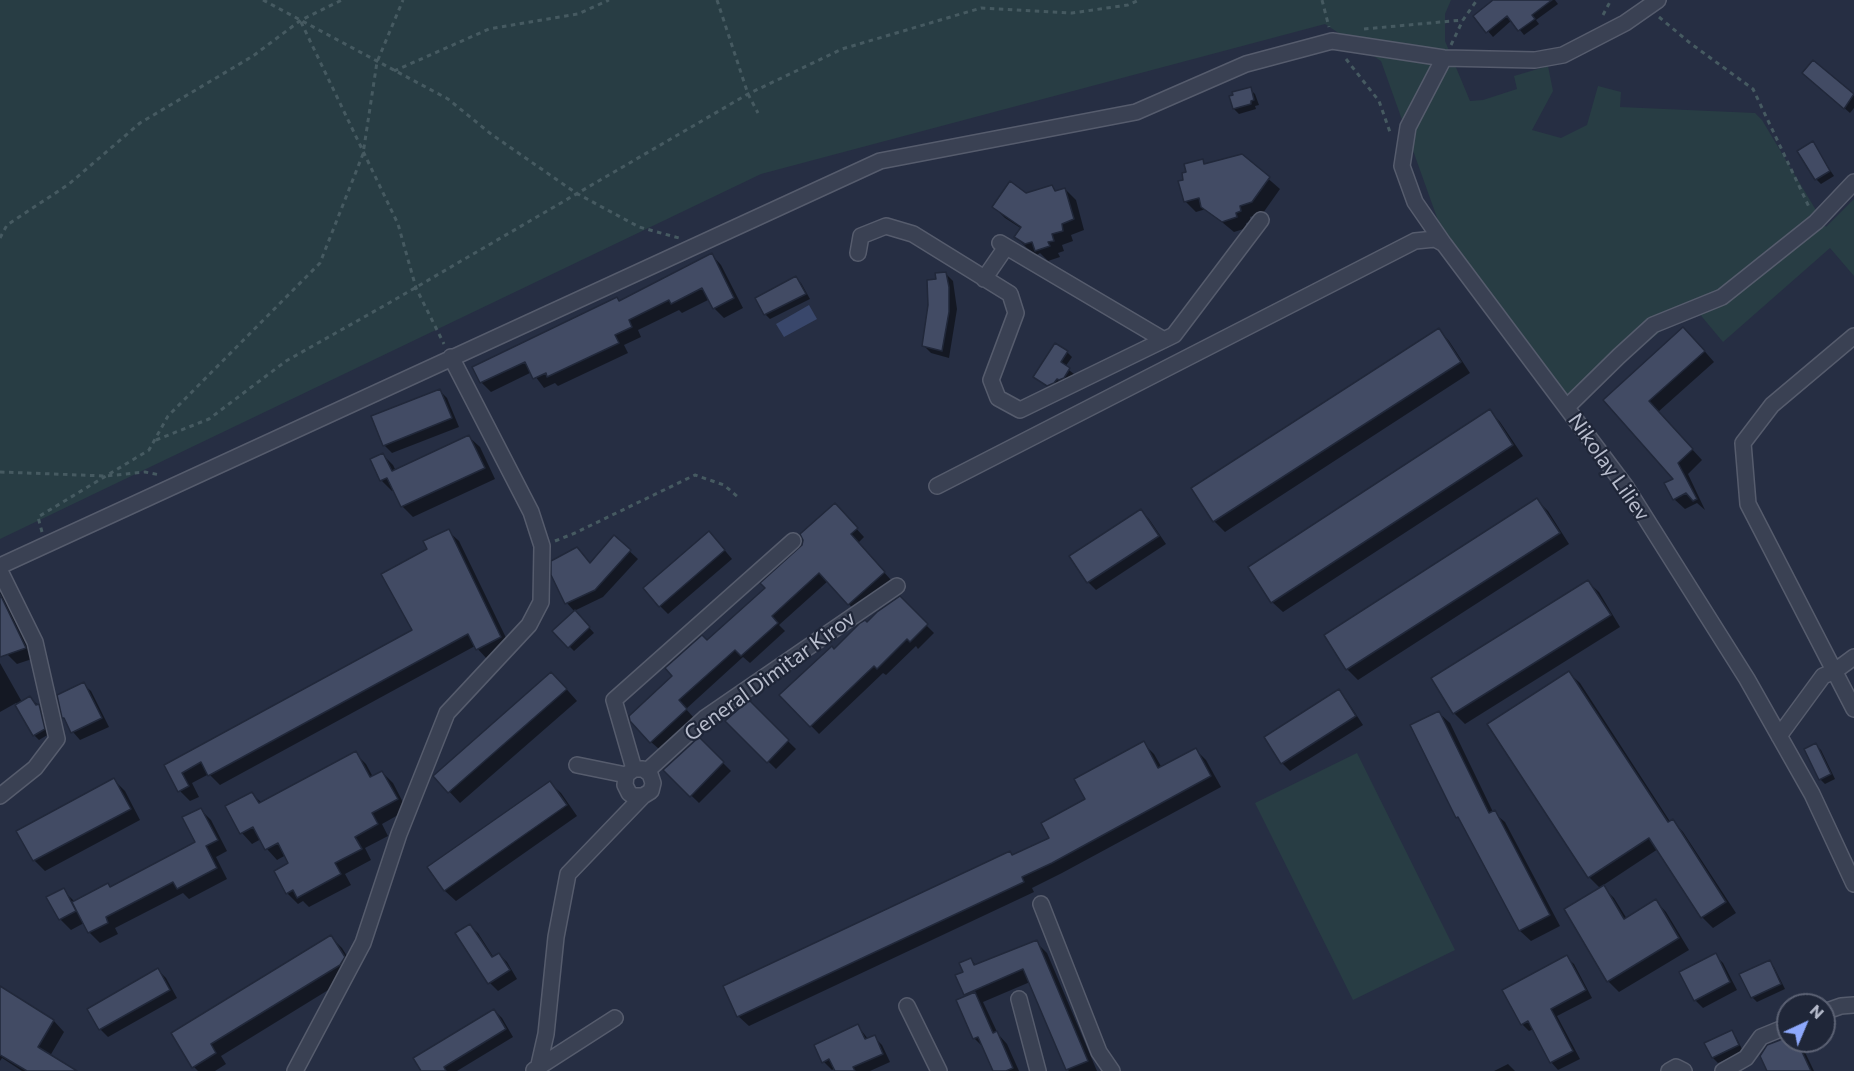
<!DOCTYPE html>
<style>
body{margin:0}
#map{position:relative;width:1854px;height:1071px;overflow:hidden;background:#262e43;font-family:Commissioner,sans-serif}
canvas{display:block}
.north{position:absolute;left:1776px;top:993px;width:60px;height:60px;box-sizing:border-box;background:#1f2638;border:2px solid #5c6274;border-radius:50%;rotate:44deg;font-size:16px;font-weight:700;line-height:24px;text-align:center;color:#b8bdcd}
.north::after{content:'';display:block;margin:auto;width:21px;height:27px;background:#8da8fc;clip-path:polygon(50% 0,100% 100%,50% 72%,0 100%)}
</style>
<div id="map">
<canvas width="1854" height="1071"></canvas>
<div class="north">N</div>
</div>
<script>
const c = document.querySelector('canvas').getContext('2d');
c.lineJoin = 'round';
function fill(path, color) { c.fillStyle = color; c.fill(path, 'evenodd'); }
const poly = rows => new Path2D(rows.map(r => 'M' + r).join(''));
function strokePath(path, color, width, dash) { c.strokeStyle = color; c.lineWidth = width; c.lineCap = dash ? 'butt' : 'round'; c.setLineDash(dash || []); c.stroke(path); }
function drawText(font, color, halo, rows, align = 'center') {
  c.font = font + ' Commissioner,sans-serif'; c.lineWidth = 4.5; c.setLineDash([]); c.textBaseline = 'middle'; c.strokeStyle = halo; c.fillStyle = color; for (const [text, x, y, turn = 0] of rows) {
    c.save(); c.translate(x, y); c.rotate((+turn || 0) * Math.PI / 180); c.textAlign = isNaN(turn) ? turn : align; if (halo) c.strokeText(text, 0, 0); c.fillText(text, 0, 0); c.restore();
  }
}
const green = poly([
 [0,0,1451,0,1445,14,1445,41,1470,101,1483,100,1517,89,1514,76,1548,66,1553,91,1532,130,1561,138,1587,125,1598,86,1621,92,1620,107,1755,113,1762,120,1826,227,1854,199,1854,276,1830,248,1723,342,1698,312,1680,315,1574,404,1440,226,1381,61,1325,24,761,174,0,539],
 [1357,753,1455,950,1353,1000,1255,803]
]);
const water = poly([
 [809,305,817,319,784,337,776,324]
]);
const shadow = poly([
 [1492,0,1555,0,1558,4,1536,20,1539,24,1524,35,1512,20,1493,37,1475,16,1494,2],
 [1813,62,1854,96,1854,108,1850,113,1809,77],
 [1250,89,1255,94,1259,105,1255,106,1256,109,1239,114,1234,109,1231,97],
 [1812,143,1834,176,1821,184,1816,179],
 [1241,155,1280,189,1263,213,1250,217,1251,222,1246,223,1247,228,1234,232,1206,209,1196,212,1185,201,1185,181,1202,161,1206,165],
 [1052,186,1057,192,1065,189,1076,200,1084,230,1071,235,1073,241,1062,245,1064,251,1058,253,1060,257,1048,261,1040,253,1037,255,1027,248,1016,237,1022,229,1005,218,994,207],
 [712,255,721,265,743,308,724,318,714,308,710,299,682,313,679,310,638,330,641,337,624,345,628,353,558,386,555,383,544,388,532,372,491,392,481,382,617,299,620,302],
 [945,273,953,281,957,309,949,358,931,353,923,345,937,280],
 [796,278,801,283,810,299,770,319,765,314],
 [1439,330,1449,341,1470,373,1225,532,1214,521],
 [1694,339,1714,362,1658,412,1702,460,1688,474,1705,510,1697,503,1685,509,1674,499,1676,479,1605,400],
 [1067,352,1072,357,1065,367,1074,374,1069,383,1053,390,1035,376],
 [439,390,447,398,459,427,392,453,384,445],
 [1490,411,1500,422,1523,456,1283,612,1272,602],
 [469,437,480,447,495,479,413,517,402,506,395,490,392,491,382,481,372,460,383,455,393,465,396,471],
 [1537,500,1548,511,1569,544,1358,680,1347,669],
 [1141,511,1149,519,1166,544,1096,590,1088,582],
 [842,513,864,537,858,543,891,580,856,612,828,581,779,625,785,631,750,663,743,657,686,709,694,718,659,749,651,742,707,642,767,588],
 [448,531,459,541,511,648,487,659,475,646,220,785,209,774,192,783,199,797,190,801,180,791,166,766,414,631,429,549],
 [614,537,638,559,603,597,574,611,567,603,591,565],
 [717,541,732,559,668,614,660,606],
 [1588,582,1599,592,1620,627,1465,724,1454,713],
 [0,592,3,595,35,658,17,664,7,654,0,642],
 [899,598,934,633,918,649,916,646,886,675,883,673,819,734,781,695,866,623],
 [575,612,594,633,574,651,554,631],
 [0,663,22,702,30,698,44,710,49,734,39,740,34,735,16,703,0,712],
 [1569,673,1580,683,1671,823,1673,821,1683,832,1736,913,1713,928,1702,917,1658,849,1602,886,1614,898,1627,919,1656,901,1666,912,1689,950,1619,992,1608,981,1601,889,1589,877],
 [83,684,91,691,109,727,80,740,73,732,64,718],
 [562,684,577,701,460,803,435,776],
 [1339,691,1346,699,1363,725,1290,771,1282,763],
 [748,702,796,749,776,769,727,721],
 [1439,713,1450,723,1493,812,1505,822,1560,926,1531,941,1520,931,1464,824,1457,817],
 [699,739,731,771,699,803,665,770],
 [1143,743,1154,754,1162,768,1196,750,1206,760,1221,787,1062,873,1032,888,1034,892,749,1026,738,1016,1013,856,1051,838],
 [1816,745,1821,750,1835,779,1825,784,1820,779],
 [355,753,366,764,373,777,382,772,393,783,407,810,382,824,388,836,365,848,371,860,345,874,351,885,309,907,303,901,298,904,287,893,276,872,290,864,286,855,277,860,267,849,261,839,252,844,242,833,227,807,252,794,262,803],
 [114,780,125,791,140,820,45,871,34,860],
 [550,783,561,793,577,816,456,901,445,891,429,868],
 [200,809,211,820,227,851,216,857,227,879,189,899,183,893,115,928,118,934,100,943,89,932,84,923,71,930,60,919,63,890,75,902,110,888,197,843],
 [470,926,478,933,494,958,499,954,507,962,517,979,498,991,490,983,457,934],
 [331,937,342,948,355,969,351,976,221,1056,226,1064,215,1071,198,1071,194,1067,173,1034],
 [1036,942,1047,953,1097,1071,1069,1071,1067,1069,1030,982,983,1002,998,1034,1007,1044,1019,1071,994,1071,985,1049,974,1038,967,997,965,994,965,973,970,959,976,965],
 [1715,955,1723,963,1737,990,1703,1008,1695,1000],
 [1566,957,1574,964,1592,998,1557,1016,1580,1059,1558,1070,1551,1062,1534,1029,1529,1031,1522,1024],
 [1769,962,1774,967,1785,989,1757,1002,1752,997],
 [158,970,166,978,177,998,108,1037,100,1029],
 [2,989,54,1021,64,1032,50,1056,74,1071,22,1071,2,1058,0,1061,0,993],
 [494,1010,502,1018,513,1037,457,1071,423,1071],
 [858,1026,868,1039,874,1037,882,1045,890,1062,870,1071,836,1071,835,1068,832,1070,824,1062],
 [1731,1032,1736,1037,1743,1051,1718,1063,1713,1058,1706,1044],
 [1788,1038,1788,1041,1798,1041,1801,1044,1814,1071,1769,1071],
 [1508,1064,1515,1071,1494,1071]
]);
const building = poly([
 [1493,0,1552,0,1532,15,1535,19,1518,31,1507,16,1486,33,1473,16,1493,0],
 [1813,60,1854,94,1844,109,1802,73,1813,60],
 [1251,87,1254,100,1251,101,1251,104,1233,109,1229,96,1233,95,1232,92,1251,87],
 [1813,141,1830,171,1815,180,1797,151,1813,141],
 [1242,154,1270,177,1252,202,1240,206,1241,211,1236,213,1237,217,1222,222,1201,207,1199,198,1184,202,1178,181,1183,180,1182,173,1186,172,1184,164,1203,159,1204,164,1242,154],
 [1010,181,1026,193,1052,185,1055,191,1065,188,1074,219,1062,224,1063,231,1052,234,1054,241,1048,242,1050,246,1035,251,1032,242,1025,244,1014,237,1021,227,992,207,1010,181],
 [712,253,734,298,713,309,702,288,671,304,669,300,629,320,632,327,615,335,619,343,547,377,546,373,533,379,525,362,480,383,472,367,617,297,619,301,712,253],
 [946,272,949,287,949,312,942,351,922,346,928,305,927,280,936,279,935,273,946,272],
 [796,276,806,294,764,315,755,298,796,276],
 [1683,327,1705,351,1649,401,1693,449,1678,463,1697,499,1693,501,1686,493,1673,500,1664,483,1673,479,1603,400,1683,327],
 [1439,328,1461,362,1213,522,1191,488,1439,328],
 [1055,343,1068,351,1061,362,1070,368,1064,378,1059,380,1057,379,1054,383,1047,386,1033,377,1055,343],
 [440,389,452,418,383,446,371,416,440,389],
 [1490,409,1513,445,1271,603,1248,567,1490,409],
 [469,435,485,468,401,507,387,478,380,481,370,459,383,453,392,471,469,435],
 [1537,498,1560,533,1346,670,1324,635,1537,498],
 [835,503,858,528,851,534,885,572,848,605,819,573,772,616,778,623,741,656,735,650,679,700,687,709,650,743,630,721,629,716,672,676,665,668,702,635,707,640,765,588,760,583,802,545,803,540,800,534,835,503],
 [1141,509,1159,536,1087,583,1069,556,1141,509],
 [449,529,501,637,476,650,468,634,208,776,201,762,182,773,189,786,178,792,164,765,412,630,381,574,427,549,423,541,449,529],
 [709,531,725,550,659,607,643,588,709,531],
 [614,535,631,550,595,590,565,604,551,575,551,561,577,547,590,563,614,535],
 [1588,580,1611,615,1453,714,1431,678,1588,580],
 [0,594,26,648,0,657,0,594],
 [900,596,928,624,910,642,907,639,877,669,874,666,810,727,779,695,832,646,834,649,860,623,865,620,867,622,877,612,900,596],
 [575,610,590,627,568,648,552,631,575,610],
 [1569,671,1668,822,1673,819,1726,902,1701,918,1649,838,1588,878,1487,724,1569,671],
 [551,672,567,689,448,793,433,776,551,672],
 [84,682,102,718,71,733,64,718,62,718,57,695,84,682],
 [1339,689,1356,716,1281,764,1264,737,1339,689],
 [30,696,36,705,39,704,45,729,33,736,15,705,30,696],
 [749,700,789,740,767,763,725,721,749,700],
 [1439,711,1489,813,1495,810,1550,915,1519,931,1458,817,1456,818,1410,725,1439,711],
 [699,737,724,762,690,797,663,770,699,737],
 [1144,741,1158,768,1196,748,1211,776,1052,863,1022,877,1024,882,737,1017,723,986,1010,851,1012,855,1049,838,1041,823,1085,799,1074,779,1144,741],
 [1816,743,1831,774,1819,780,1804,749,1816,743],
 [356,751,370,777,382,771,398,799,372,813,378,824,355,837,362,849,335,863,341,874,297,898,293,890,286,894,274,871,288,863,278,843,265,850,253,827,240,834,225,806,252,792,259,803,356,751],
 [114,778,131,809,33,861,16,831,114,778],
 [550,781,567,805,444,891,427,867,550,781],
 [201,808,218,840,206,846,217,868,177,889,173,882,106,917,108,923,88,933,72,902,108,883,110,887,195,842,182,817,201,808],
 [1604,885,1624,919,1656,899,1679,938,1607,982,1564,909,1604,885],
 [64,888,76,911,59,920,46,897,64,888],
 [470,924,492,957,499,953,510,970,488,984,455,933,470,924],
 [331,935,345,957,340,965,211,1044,216,1053,192,1068,171,1033,331,935],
 [1037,940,1088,1061,1066,1070,1023,969,964,995,955,975,963,972,959,963,971,958,974,965,1037,940],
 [1716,953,1730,982,1694,1001,1679,972,1716,953],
 [1567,955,1586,990,1551,1009,1573,1051,1550,1063,1528,1021,1521,1025,1502,990,1567,955],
 [1770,960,1781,984,1751,998,1739,974,1770,960],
 [158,968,170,990,99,1030,87,1009,158,968],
 [0,986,54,1020,38,1047,77,1071,27,1071,0,1055,0,986],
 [975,992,993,1033,997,1031,1013,1068,1006,1071,993,1071,978,1037,973,1039,956,1000,975,992],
 [494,1009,506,1029,444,1067,446,1071,421,1071,413,1058,494,1009],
 [858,1024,865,1039,875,1035,883,1054,853,1067,855,1071,835,1071,829,1059,822,1063,814,1045,858,1024],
 [1732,1030,1739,1045,1712,1058,1704,1043,1732,1030],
 [1788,1037,1788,1041,1797,1041,1811,1071,1767,1071,1760,1056,1767,1045,1788,1037]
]);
const path = poly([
 [263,0,448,99,491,134,576,193,639,227,679,238],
 [717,0,748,94,758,113],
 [1322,0,1329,27],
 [1603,15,1611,0],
 [1659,17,1690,43,1753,89,1810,209],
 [301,22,398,224,416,288,444,344],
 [1364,29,1463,20],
 [1451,45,1463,20,1477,0],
 [1346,59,1379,101,1391,135],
 [394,71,489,29,578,14,609,0],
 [0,238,7,225,69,184,140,123,253,56,301,20,342,0],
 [156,440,209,419,286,361,389,303,748,94,842,49,981,8,1072,13,1128,5,1139,0],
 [0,472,106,476,145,472,160,475],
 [42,532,38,517,149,450,168,416,320,263,363,154,377,62,403,0],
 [555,541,575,533,695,475,724,485,739,498]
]);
const minor = poly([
 [1444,58,1408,127,1402,166,1415,202,1444,244,1626,487,1747,679,1812,794,1854,884],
 [1000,243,1164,340],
 [858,253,861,236,886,226,913,234,1010,294,1016,313,991,380,998,398,1020,410,1174,335,1261,220],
 [984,279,1006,247],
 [1854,336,1772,405,1743,443,1748,504,1854,709],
 [1567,407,1619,356,1653,325,1722,297,1816,222,1854,182],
 [937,486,1415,241,1435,239,1444,244],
 [0,566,880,161,1136,112,1246,64,1332,41,1444,58,1535,60,1563,55,1625,23,1658,0],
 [0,571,35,642,57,739,35,768,0,796],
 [1779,736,1823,676,1835,671,1854,657],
 [577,765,626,775],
 [634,769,614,700,793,541],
 [647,771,705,718,897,586],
 [1041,904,1099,1052,1112,1071],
 [1019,999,1038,1071],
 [907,1006,939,1071],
 [1824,1012,1841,1006,1854,1005],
 [538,1069,546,1034,556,937,568,874,643,796,651,791,653,783,650,774,643,769,634,769,626,775,625,785,629,793,633,796,643,796],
 [534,1070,615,1018],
 [295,1071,363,943,399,834,447,713,529,625,541,602,542,546,531,512,451,357],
 [1669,1071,1676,1067,1684,1071],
 [1723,1071,1746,1058,1761,1037,1788,1026]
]);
const streetNames = [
 ["Nikolay Liliev",1609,467,55],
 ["General Dimitar Kirov",770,676,-36]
];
fill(green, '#283d44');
fill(water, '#39476b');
fill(shadow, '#0007');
fill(building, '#424b64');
strokePath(building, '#21283a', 1.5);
strokePath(minor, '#565c6d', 18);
strokePath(path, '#465a61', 3, [4.5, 4.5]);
strokePath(minor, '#3a4153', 15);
drawText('21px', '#b8bdcd', '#1f2638', streetNames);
</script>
